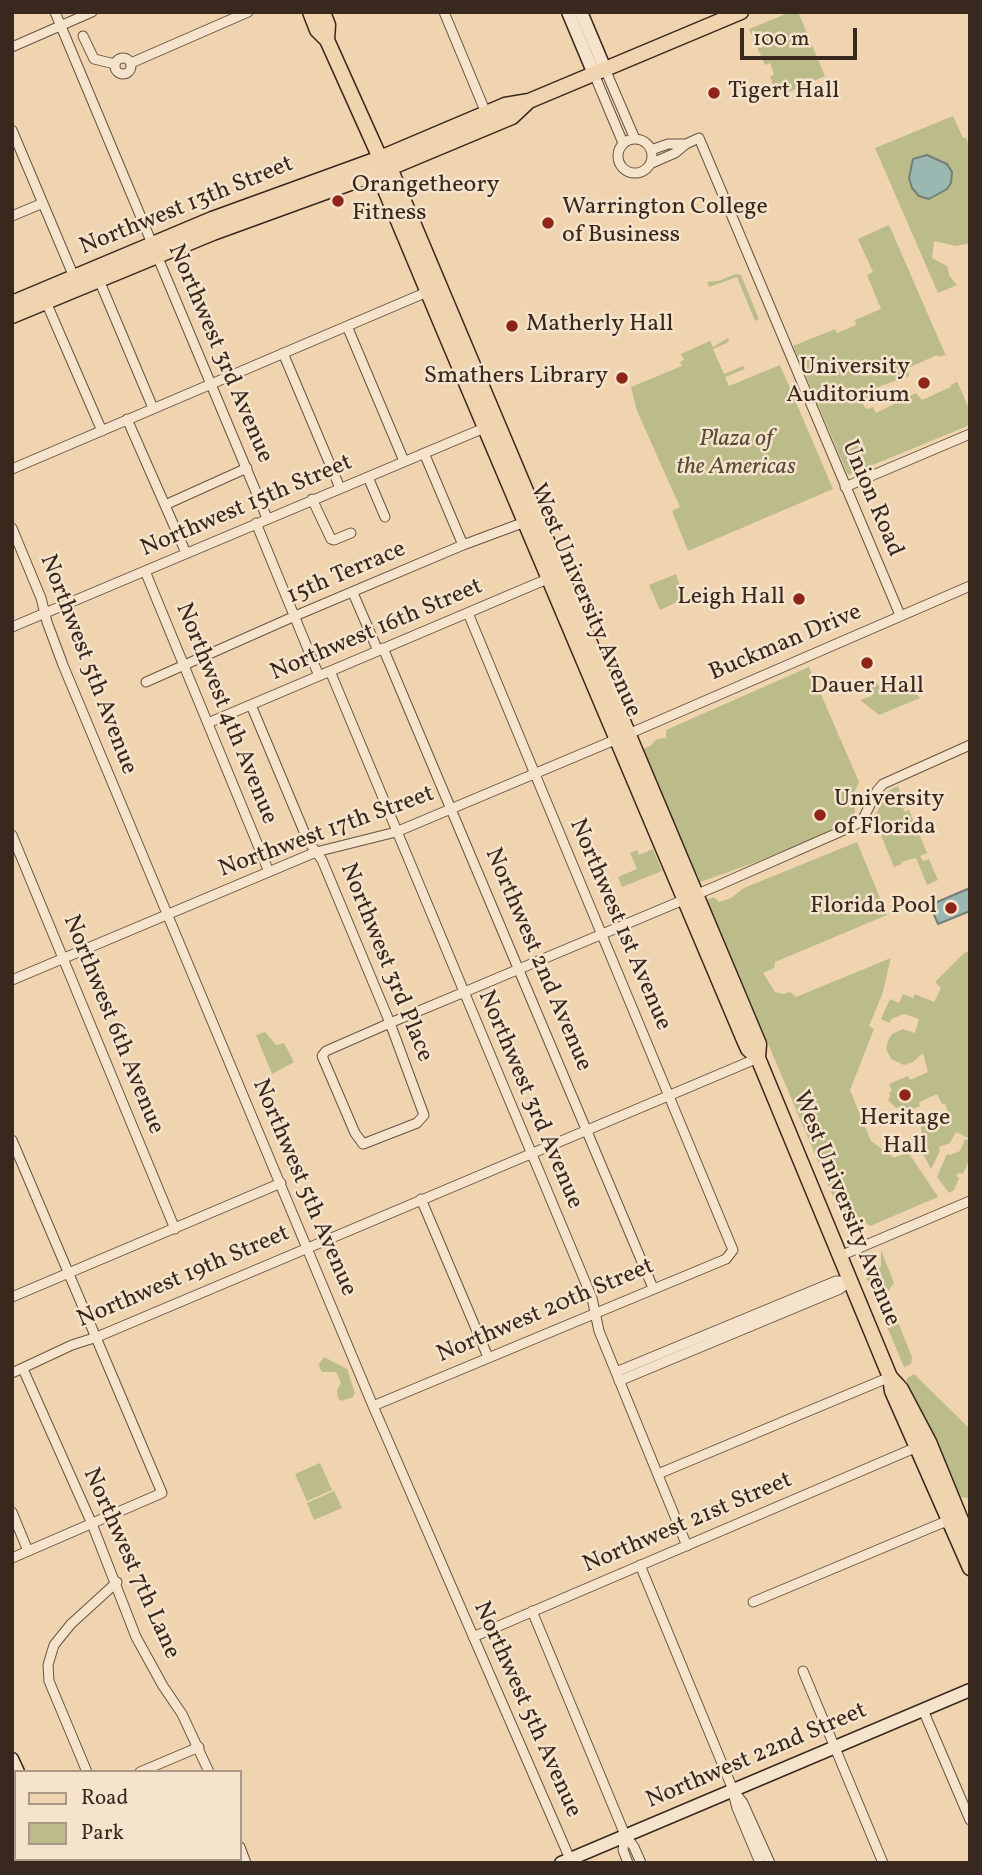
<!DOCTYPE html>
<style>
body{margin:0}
#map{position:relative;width:982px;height:1875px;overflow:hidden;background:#efd4af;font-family:Vollkorn,serif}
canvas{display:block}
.frame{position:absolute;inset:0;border:14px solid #38281e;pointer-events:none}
.legend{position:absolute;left:14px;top:1770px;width:228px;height:91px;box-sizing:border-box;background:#f5e3cb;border:2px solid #a99886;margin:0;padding:9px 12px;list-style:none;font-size:21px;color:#38281e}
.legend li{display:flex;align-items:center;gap:14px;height:35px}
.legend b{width:35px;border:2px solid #a99886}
.scale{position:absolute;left:740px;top:28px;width:117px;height:32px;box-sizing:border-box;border:4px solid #38281e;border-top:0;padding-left:9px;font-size:21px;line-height:24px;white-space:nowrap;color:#38281e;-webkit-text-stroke:5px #f5e3cb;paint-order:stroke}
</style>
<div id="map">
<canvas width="982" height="1875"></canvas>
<div class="frame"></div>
<ul class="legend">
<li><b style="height:9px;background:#efd4af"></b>Road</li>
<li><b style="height:19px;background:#bbbc89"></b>Park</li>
</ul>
<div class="scale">100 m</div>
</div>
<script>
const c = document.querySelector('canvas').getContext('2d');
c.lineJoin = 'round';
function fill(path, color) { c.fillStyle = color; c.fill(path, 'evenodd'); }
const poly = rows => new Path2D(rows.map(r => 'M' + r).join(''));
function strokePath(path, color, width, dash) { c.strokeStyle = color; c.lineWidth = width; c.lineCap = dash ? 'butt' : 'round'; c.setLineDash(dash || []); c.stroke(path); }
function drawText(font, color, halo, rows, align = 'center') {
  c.font = font + ' Vollkorn,serif'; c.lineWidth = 5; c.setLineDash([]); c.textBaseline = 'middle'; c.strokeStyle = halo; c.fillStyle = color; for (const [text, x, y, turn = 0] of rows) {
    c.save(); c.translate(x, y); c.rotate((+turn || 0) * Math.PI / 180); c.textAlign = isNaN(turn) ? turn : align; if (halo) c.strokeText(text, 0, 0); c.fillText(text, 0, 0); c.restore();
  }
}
const green = poly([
 [791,12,798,12,825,76,784,94,775,89,770,77,774,74,770,63,765,65,749,29],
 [953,116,963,138,966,137,970,150,970,243,956,246,934,241,932,258,947,266,950,277,957,285,938,293,875,148],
 [911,169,947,189,930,199,919,196,909,178],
 [889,225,970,411,970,425,848,475,793,346,835,329,837,333,856,325,855,320,881,309,867,275,873,272,858,239],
 [937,355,939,357,946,355,957,382,951,385,951,387,922,400,916,393,876,413,873,407,868,409,864,407,863,402,868,397,867,391,909,376,908,368],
 [736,274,741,275,759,319,755,321,737,277,709,287,707,282,718,281],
 [728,338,729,342,713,349,724,374,743,366,745,369,725,377,729,386,780,365,833,489,688,551,672,511,680,507,637,411,631,387,682,366,680,362,684,360,681,354,710,341,713,347],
 [676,574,684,599,660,610,649,585],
 [809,667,859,782,853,795,855,813,846,822,810,840,754,863,700,882,642,749,650,746,657,739,666,738,666,730],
 [877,682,880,689,893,686,898,690,908,684,920,698,879,715,860,700,872,696,868,685],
 [898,786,904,800,900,802,905,812,909,810,927,853,920,856,923,861,929,859,938,880,927,885,916,858,901,862,902,864,894,867,874,818,885,796,891,789],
 [857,842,887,915,775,962,774,968,763,973,775,992,783,994,790,992,796,997,891,958,882,995,869,1026,874,1029,850,1090,871,1141,894,1158,908,1152,938,1197,870,1226,859,1217,853,1218,840,1213,707,900,714,897,719,902,731,898,744,888],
 [653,849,662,871,622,887,618,877,637,869,630,853,637,850,639,855],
 [970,951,970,1139,956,1132,950,1143,939,1147,940,1151,931,1169,915,1139,922,1137,921,1124,927,1116,935,1112,948,1112,945,1104,942,1104,937,1094,919,1102,920,1106,902,1114,899,1107,896,1108,888,1100,890,1096,889,1092,892,1091,889,1084,908,1076,910,1080,928,1072,923,1053,913,1062,904,1065,891,1059,886,1049,888,1041,892,1034,903,1029,915,1033,919,1019,904,1014,891,1019,890,1023,881,1019,890,999,899,1003,903,994,913,998,915,994,934,1002,941,988,935,982,964,953],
 [265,1032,276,1045,284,1043,294,1062,272,1074,256,1035],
 [965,1139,970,1141,970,1158,963,1174,958,1173,956,1176,959,1178,954,1190,949,1193,937,1177,947,1154,950,1155,960,1151],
 [881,1250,894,1283,888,1291,889,1300,912,1357,911,1364,904,1367,867,1279,869,1275,872,1276,874,1271,881,1267],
 [324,1357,347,1369,355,1393,353,1397,341,1401,338,1398,337,1390,341,1383,336,1372,322,1372,320,1369,319,1364],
 [914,1374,970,1429,970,1498,960,1497,953,1491,906,1379],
 [320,1463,332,1490,307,1501,295,1474],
 [334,1491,342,1508,314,1520,307,1503]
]);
const water = poly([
 [927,155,947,164,952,172,951,183,947,189,929,199,919,196,912,188,909,178,913,159,927,155],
 [970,888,970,911,938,924,930,905,970,888]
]);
const street = poly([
 [55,12,267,518],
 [444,12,486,113],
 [83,36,94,59,115,64],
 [12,47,92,12],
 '115 66a8 8 0 1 1 16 0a8 8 0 1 1-16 0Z',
 [131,63,248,12],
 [605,69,635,139],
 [594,74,623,143],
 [12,130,74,277],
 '618 156a17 17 0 1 1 34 0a17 17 0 1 1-34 0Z',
 [651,150,668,144,686,144],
 [650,164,675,153,686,144,699,138,900,615],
 [12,216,43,203],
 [99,280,153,408],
 [46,302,102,431],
 [347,326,404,461],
 [283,353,340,488],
 [127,419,186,553],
 [424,453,463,545],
 [12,469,427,292],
 [368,477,385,517],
 [845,487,970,434],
 [312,499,331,539,334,540,351,533],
 [165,505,247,468],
 [256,523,319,676],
 [12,528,41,598,47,622,63,665,373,1406,570,1859],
 [145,571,269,872],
 [353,593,378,651],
 [12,627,489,426],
 [383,648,653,1288],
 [330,671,592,1298,599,1331,687,1546],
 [146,682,295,616,463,545,525,522],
 [251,705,308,841,322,860,390,1023,424,1115,417,1123,363,1144,355,1133,322,1056,326,1051,390,1023,462,993,719,885,851,827,862,821,877,791,883,784,970,745],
 [208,723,552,577],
 [12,835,175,1229],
 [12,980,316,852,396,832,610,742,970,586],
 [12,1140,162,1493,12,1558],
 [421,1199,488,1357],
 [840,1256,970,1201],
 [12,1297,281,1183],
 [23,1369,92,1524,136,1637,163,1686,182,1714,209,1772],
 [616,1372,836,1281,850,1281],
 [12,1373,72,1345,97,1337,758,1058],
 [619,1381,840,1289,849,1282],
 [373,1406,726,1259,733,1250,468,613],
 [658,1474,890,1377],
 [12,1512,28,1551],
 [640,1565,731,1785,737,1808,760,1863],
 [753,1602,942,1523,950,1523],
 [532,1611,625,1835,634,1847,641,1863],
 [473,1637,917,1447],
 [803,1671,883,1863],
 [923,1710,970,1820],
 [87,1772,49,1681,48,1665,54,1645,71,1624,117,1582],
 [140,1772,199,1747],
 [736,1794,743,1803,770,1863],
 [12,1830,16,1829],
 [625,1835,623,1850,628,1863],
 [240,1847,246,1863],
 [124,1859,126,1863]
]);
const secondary = poly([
 [568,12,594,74],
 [581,12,605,69],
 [12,1759,18,1772],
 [55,1859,56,1863],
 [561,1863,970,1690]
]);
const primary = poly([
 [310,12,317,30,327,40,380,158,390,168,759,1044,758,1058],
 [323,12,328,25,327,40],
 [380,158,378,173,442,326,744,1040,748,1049,758,1058,890,1377,892,1391,970,1568],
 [12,303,212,219,380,158,505,105,529,101,741,12],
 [12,316,213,233,378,173,512,117,528,102],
 [891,1378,901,1389,929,1442,970,1542]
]);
const markers = [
 [714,93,7,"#8f2418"],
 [338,201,7,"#8f2418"],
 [548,223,7,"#8f2418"],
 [512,326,7,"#8f2418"],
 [622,378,7,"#8f2418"],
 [924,383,7,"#8f2418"],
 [799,599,7,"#8f2418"],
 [867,663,7,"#8f2418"],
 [820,815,7,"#8f2418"],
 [951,908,7,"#8f2418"],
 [905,1095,7,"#8f2418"]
];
const poiNames = [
 ["Tigert Hall",728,93],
 ["Orangetheory",352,187],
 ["Fitness",352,215],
 ["Warrington College",562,209],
 ["of Business",562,237],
 ["Matherly Hall",526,326],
 ["University",910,369,"right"],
 ["Auditorium",910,397,"right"],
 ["Smathers Library",608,378,"right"],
 ["Leigh Hall",785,599,"right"],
 ["Dauer Hall",867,688,"center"],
 ["University",834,801],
 ["of Florida",834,829],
 ["Florida Pool",937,908,"right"],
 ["Heritage",905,1120,"center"],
 ["Hall",905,1148,"center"]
];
const streetNames = [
 ["Northwest 13th Street",187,207,-22],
 ["Northwest 3rd Avenue",219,354,67],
 ["Union Road",871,499,67],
 ["Northwest 15th Street",247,507,-23],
 ["15th Terrace",347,574,-23],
 ["West University Avenue",584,601,67],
 ["Northwest 16th Street",377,631,-23],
 ["Buckman Drive",786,644,-23],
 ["Northwest 5th Avenue",87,665,69],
 ["Northwest 4th Avenue",225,714,68],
 ["Northwest 17th Street",327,833,-20],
 ["Northwest 1st Avenue",619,925,67],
 ["Northwest 2nd Avenue",537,960,67],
 ["Northwest 3rd Place",385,963,68],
 ["Northwest 6th Avenue",112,1025,68],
 ["Northwest 3rd Avenue",529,1100,67],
 ["Northwest 5th Avenue",303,1188,67],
 ["West University Avenue",845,1209,68],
 ["Northwest 19th Street",184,1278,-23],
 ["Northwest 20th Street",546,1312,-23],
 ["Northwest 21st Street",688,1524,-23],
 ["Northwest 7th Lane",130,1564,66],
 ["Northwest 5th Avenue",526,1710,66],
 ["Northwest 22nd Street",757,1757,-23]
];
const parkNames = [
 ["Plaza of",736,441],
 ["the Americas",736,469]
];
fill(green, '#bbbc89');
fill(water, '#9bb7b2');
strokePath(water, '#737e77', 2);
strokePath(street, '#665342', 11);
strokePath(secondary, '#38281e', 15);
strokePath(primary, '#38281e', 17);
strokePath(street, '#f5e3cb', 9);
strokePath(secondary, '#f5e3cb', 12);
strokePath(primary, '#efd4af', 14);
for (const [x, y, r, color] of markers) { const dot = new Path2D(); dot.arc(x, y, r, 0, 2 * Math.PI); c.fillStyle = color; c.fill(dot); strokePath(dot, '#f5e3cb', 2.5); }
drawText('24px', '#38281e', '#f5e3cb', poiNames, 'left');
drawText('24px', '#38281e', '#f5e3cb', streetNames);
drawText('italic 24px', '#594d39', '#f5e3cb', parkNames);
</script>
